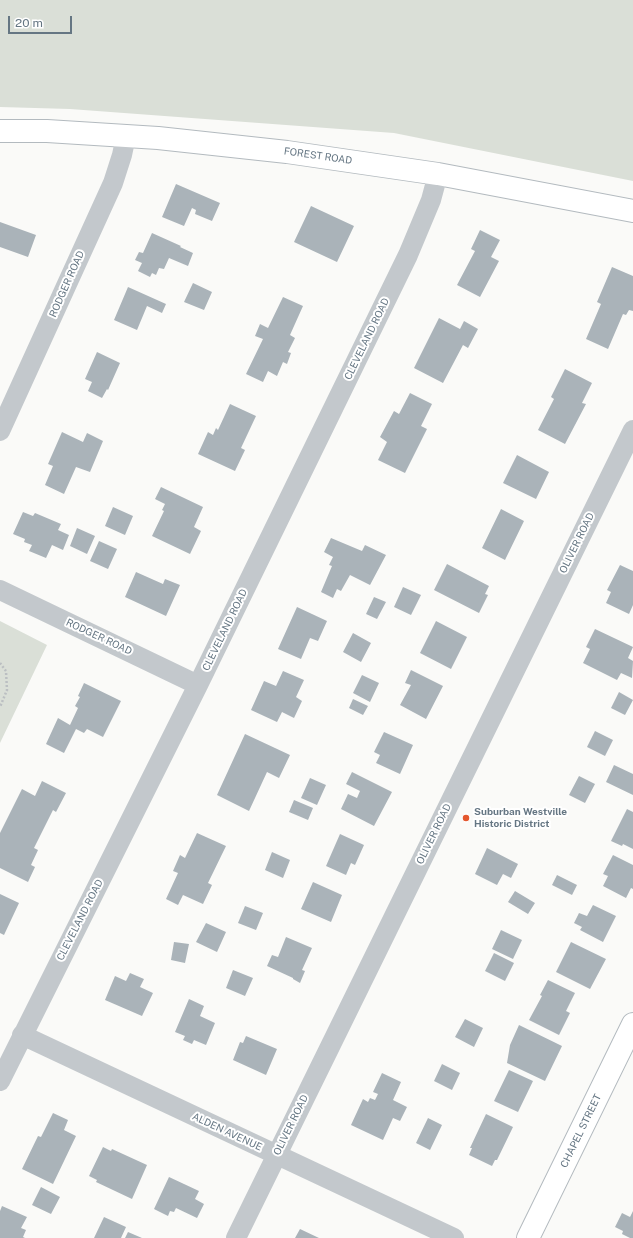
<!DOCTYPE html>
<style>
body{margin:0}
#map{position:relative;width:633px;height:1238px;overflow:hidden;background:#fafaf8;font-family:"Public Sans",sans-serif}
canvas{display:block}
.scale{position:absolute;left:8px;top:16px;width:64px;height:18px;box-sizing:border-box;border:2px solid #657683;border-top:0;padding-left:5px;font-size:12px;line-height:14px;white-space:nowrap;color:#657683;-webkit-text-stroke:3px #fff;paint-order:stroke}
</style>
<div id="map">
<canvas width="633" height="1238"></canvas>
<div class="scale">20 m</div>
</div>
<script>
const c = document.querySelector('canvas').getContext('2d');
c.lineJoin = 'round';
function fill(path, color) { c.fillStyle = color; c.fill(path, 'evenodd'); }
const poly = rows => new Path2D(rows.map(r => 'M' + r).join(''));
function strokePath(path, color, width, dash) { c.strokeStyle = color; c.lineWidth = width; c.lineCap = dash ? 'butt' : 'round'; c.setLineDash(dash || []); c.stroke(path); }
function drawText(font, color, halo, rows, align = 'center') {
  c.font = font + ' "Public Sans",sans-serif'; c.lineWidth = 4; c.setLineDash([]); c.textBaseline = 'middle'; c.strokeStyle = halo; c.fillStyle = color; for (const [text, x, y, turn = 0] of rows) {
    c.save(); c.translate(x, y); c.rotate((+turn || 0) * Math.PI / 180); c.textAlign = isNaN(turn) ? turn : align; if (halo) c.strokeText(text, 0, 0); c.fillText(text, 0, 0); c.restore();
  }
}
const green = poly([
 [0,0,633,0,633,181,394,133,70,109,0,107],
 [0,621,47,645,0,743]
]);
const building = poly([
 [176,184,220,203,212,221,195,214,196,210,192,208,184,226,162,217],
 [311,206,354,226,337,262,294,242],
 [0,222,36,235,28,257,0,247],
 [480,230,500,240,491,257,499,261,480,297,457,285,475,251,471,249],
 [152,233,181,246,180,247,193,253,188,266,169,258,164,269,159,268,156,275,152,273,150,277,138,271,142,263,135,260,139,252,143,253],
 [612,267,633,276,633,311,629,310,626,315,623,314,608,349,586,339,601,304,597,302],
 [193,283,212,292,204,310,184,302],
 [128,287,166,304,162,313,147,306,137,330,114,320],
 [283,297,303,306,290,335,295,338,288,352,291,353,287,364,283,362,277,376,268,371,263,382,246,374,263,339,255,336,260,324,268,328],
 [439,318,460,329,464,321,478,329,468,348,463,345,443,383,414,368],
 [97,352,120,363,108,390,107,389,102,398,88,391,92,382,85,379],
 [565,369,592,383,582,403,586,404,565,444,538,430,554,399,551,397],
 [410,393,432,404,421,426,427,429,405,473,378,460,387,442,380,437,394,411,399,414],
 [230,404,256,416,241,448,245,450,235,471,198,454,208,432,213,435,216,428,218,430],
 [62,432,83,442,87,433,103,441,90,472,76,467,64,494,45,485,53,466,48,464],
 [517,455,549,472,536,499,503,483],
 [161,487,203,507,194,527,201,531,190,554,152,536,164,511,162,510,165,504,155,499],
 [113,507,133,516,125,535,105,526],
 [501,509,524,521,505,560,482,548],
 [23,512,33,516,35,513,61,524,58,530,69,535,63,550,52,545,46,558,29,551,32,545,24,542,25,539,13,534],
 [77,528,95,536,87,554,70,546],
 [331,538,362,551,365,545,386,555,370,585,350,575,341,591,337,589,333,598,321,592,332,566,329,565,333,557,324,552],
 [99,541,117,549,108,569,90,561],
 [447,564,489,586,485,594,488,595,479,613,434,590],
 [620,565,633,571,633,605,629,614,606,603,611,592,607,590],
 [136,572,163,584,165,579,180,585,166,616,125,597],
 [403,587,421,595,411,615,394,607],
 [374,597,386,602,377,619,366,614],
 [297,607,327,621,318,641,310,638,301,659,278,649],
 [436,621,467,637,451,669,420,653],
 [595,629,633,647,628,658,633,661,632,678,621,673,617,680,583,663,590,649,586,647],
 [353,633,371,643,361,662,343,652],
 [411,670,443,686,426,719,400,705,411,685,405,683],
 [283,671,304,680,296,697,302,701,294,718,282,712,277,722,251,710,264,681,276,686],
 [362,675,379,683,370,702,353,693],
 [84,683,121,701,103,737,87,729,84,733,76,729,64,753,46,744,58,718,70,725,78,708,75,706,80,697,78,696],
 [619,692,633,700,625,715,611,708],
 [353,699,368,706,363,715,349,708],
 [595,731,613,740,605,756,587,747],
 [384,732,413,745,400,774,376,763,380,755,374,752],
 [245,734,290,755,279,778,267,772,249,811,217,795],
 [614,765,633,774,633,795,606,782],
 [352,772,392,792,374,826,341,809,348,794,357,798,360,791,346,784],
 [579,776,595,784,585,803,569,795],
 [310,778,326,785,317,805,301,798],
 [42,781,66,793,56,812,53,810,34,848,38,850,31,865,35,867,28,882,0,868,0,833,22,789,35,796],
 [294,800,313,808,308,820,289,812],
 [627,809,633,812,633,849,623,844,622,846,611,841],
 [197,833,226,846,208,883,212,885,203,904,183,895,178,905,166,899,178,873,173,871,180,855,185,858],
 [340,834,364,845,355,865,351,863,346,875,326,866],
 [487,848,518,864,511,878,503,874,497,885,475,874],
 [272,852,290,860,283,878,265,870],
 [613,855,633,865,633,889,631,888,626,898,603,886,608,876,603,874],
 [557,875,577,885,572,895,552,885],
 [313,882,342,895,331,922,301,909],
 [515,891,535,903,528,914,508,902],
 [0,894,19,903,4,935,0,933],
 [593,905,616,916,603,942,580,930,582,927,574,923,579,913,587,916],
 [245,906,263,913,256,930,238,923],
 [206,923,226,932,217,952,196,942],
 [501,930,522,940,513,959,492,949],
 [286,937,312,948,302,970,305,971,300,983,293,979,293,978,267,966,272,955,278,957],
 [174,942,189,944,185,963,171,960],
 [571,942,606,959,590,989,556,972],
 [494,953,514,963,505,981,485,971],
 [233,970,253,978,245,996,226,988],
 [130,973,144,979,140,987,153,993,142,1016,105,1000,115,976,126,981],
 [548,980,575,993,566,1011,570,1013,559,1035,529,1020,542,996,540,995],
 [189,999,204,1006,200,1016,215,1023,206,1045,194,1040,192,1044,183,1040,185,1036,175,1032],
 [465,1019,483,1028,474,1047,455,1037],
 [519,1025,562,1046,545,1081,507,1063,510,1045],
 [246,1036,277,1049,266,1075,233,1060,240,1042,243,1043],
 [442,1064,460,1073,452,1090,434,1081],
 [509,1070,533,1081,518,1112,494,1101],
 [382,1073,401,1082,393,1100,407,1107,400,1121,393,1118,383,1140,351,1125,363,1099,368,1102,370,1098,375,1100,378,1094,373,1092],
 [53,1113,68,1120,64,1130,76,1136,53,1184,22,1169,38,1136,41,1137],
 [486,1114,513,1127,497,1160,495,1160,492,1166,469,1155,472,1148,470,1148],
 [428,1118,442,1125,430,1150,416,1143],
 [103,1147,111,1151,112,1149,147,1165,132,1199,96,1182,97,1180,89,1176],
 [169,1177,199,1191,195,1199,204,1204,197,1218,176,1208,174,1212,170,1211,168,1216,154,1209],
 [41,1187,60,1197,51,1214,32,1205],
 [2,1206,27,1217,21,1228,26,1230,23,1237,25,1238,0,1238,0,1211],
 [633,1211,633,1238,630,1238,622,1234,623,1231,615,1227,622,1213,630,1217],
 [104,1217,126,1227,121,1238,94,1238],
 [300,1229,319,1238,295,1238],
 [128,1232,142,1238,125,1238]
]);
const path = poly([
 [0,663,6,671,7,690,0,707]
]);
const street = poly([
 [0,431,113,183,122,155,126,136],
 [0,590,198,685],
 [22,1035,454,1238],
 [0,1081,198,685,408,255,431,200,438,174],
 [236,1238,633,430]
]);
const secondary = poly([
 [0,131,47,131,158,138,287,152,438,174,633,211],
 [528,1238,633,1024]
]);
const markers = [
 [466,818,4,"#e4572e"]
];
const streetNames = [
 ["FOREST ROAD",318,156,8],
 ["RODGER ROAD",67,284,-66],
 ["CLEVELAND ROAD",367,339,-64],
 ["OLIVER ROAD",577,543,-64],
 ["CLEVELAND ROAD",225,630,-64],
 ["RODGER ROAD",99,637,25],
 ["OLIVER ROAD",434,834,-64],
 ["CLEVELAND ROAD",80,920,-63],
 ["OLIVER ROAD",291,1125,-64],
 ["CHAPEL STREET",581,1131,-64],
 ["ALDEN AVENUE",227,1132,25]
];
const poiNames = [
 ["Suburban Westville",474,812],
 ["Historic District",474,824]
];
fill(green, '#dadfd7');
fill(building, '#aab3b9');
strokePath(secondary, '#b3babf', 24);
strokePath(path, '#bbbfc2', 2.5, [2, 2]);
strokePath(street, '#c3c8cc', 20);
strokePath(secondary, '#fff', 22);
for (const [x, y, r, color] of markers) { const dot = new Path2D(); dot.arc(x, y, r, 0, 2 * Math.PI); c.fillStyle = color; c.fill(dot); strokePath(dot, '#fff', 1.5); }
drawText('10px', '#657683', '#fff', streetNames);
drawText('bold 10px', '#657683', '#fff', poiNames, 'left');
</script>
